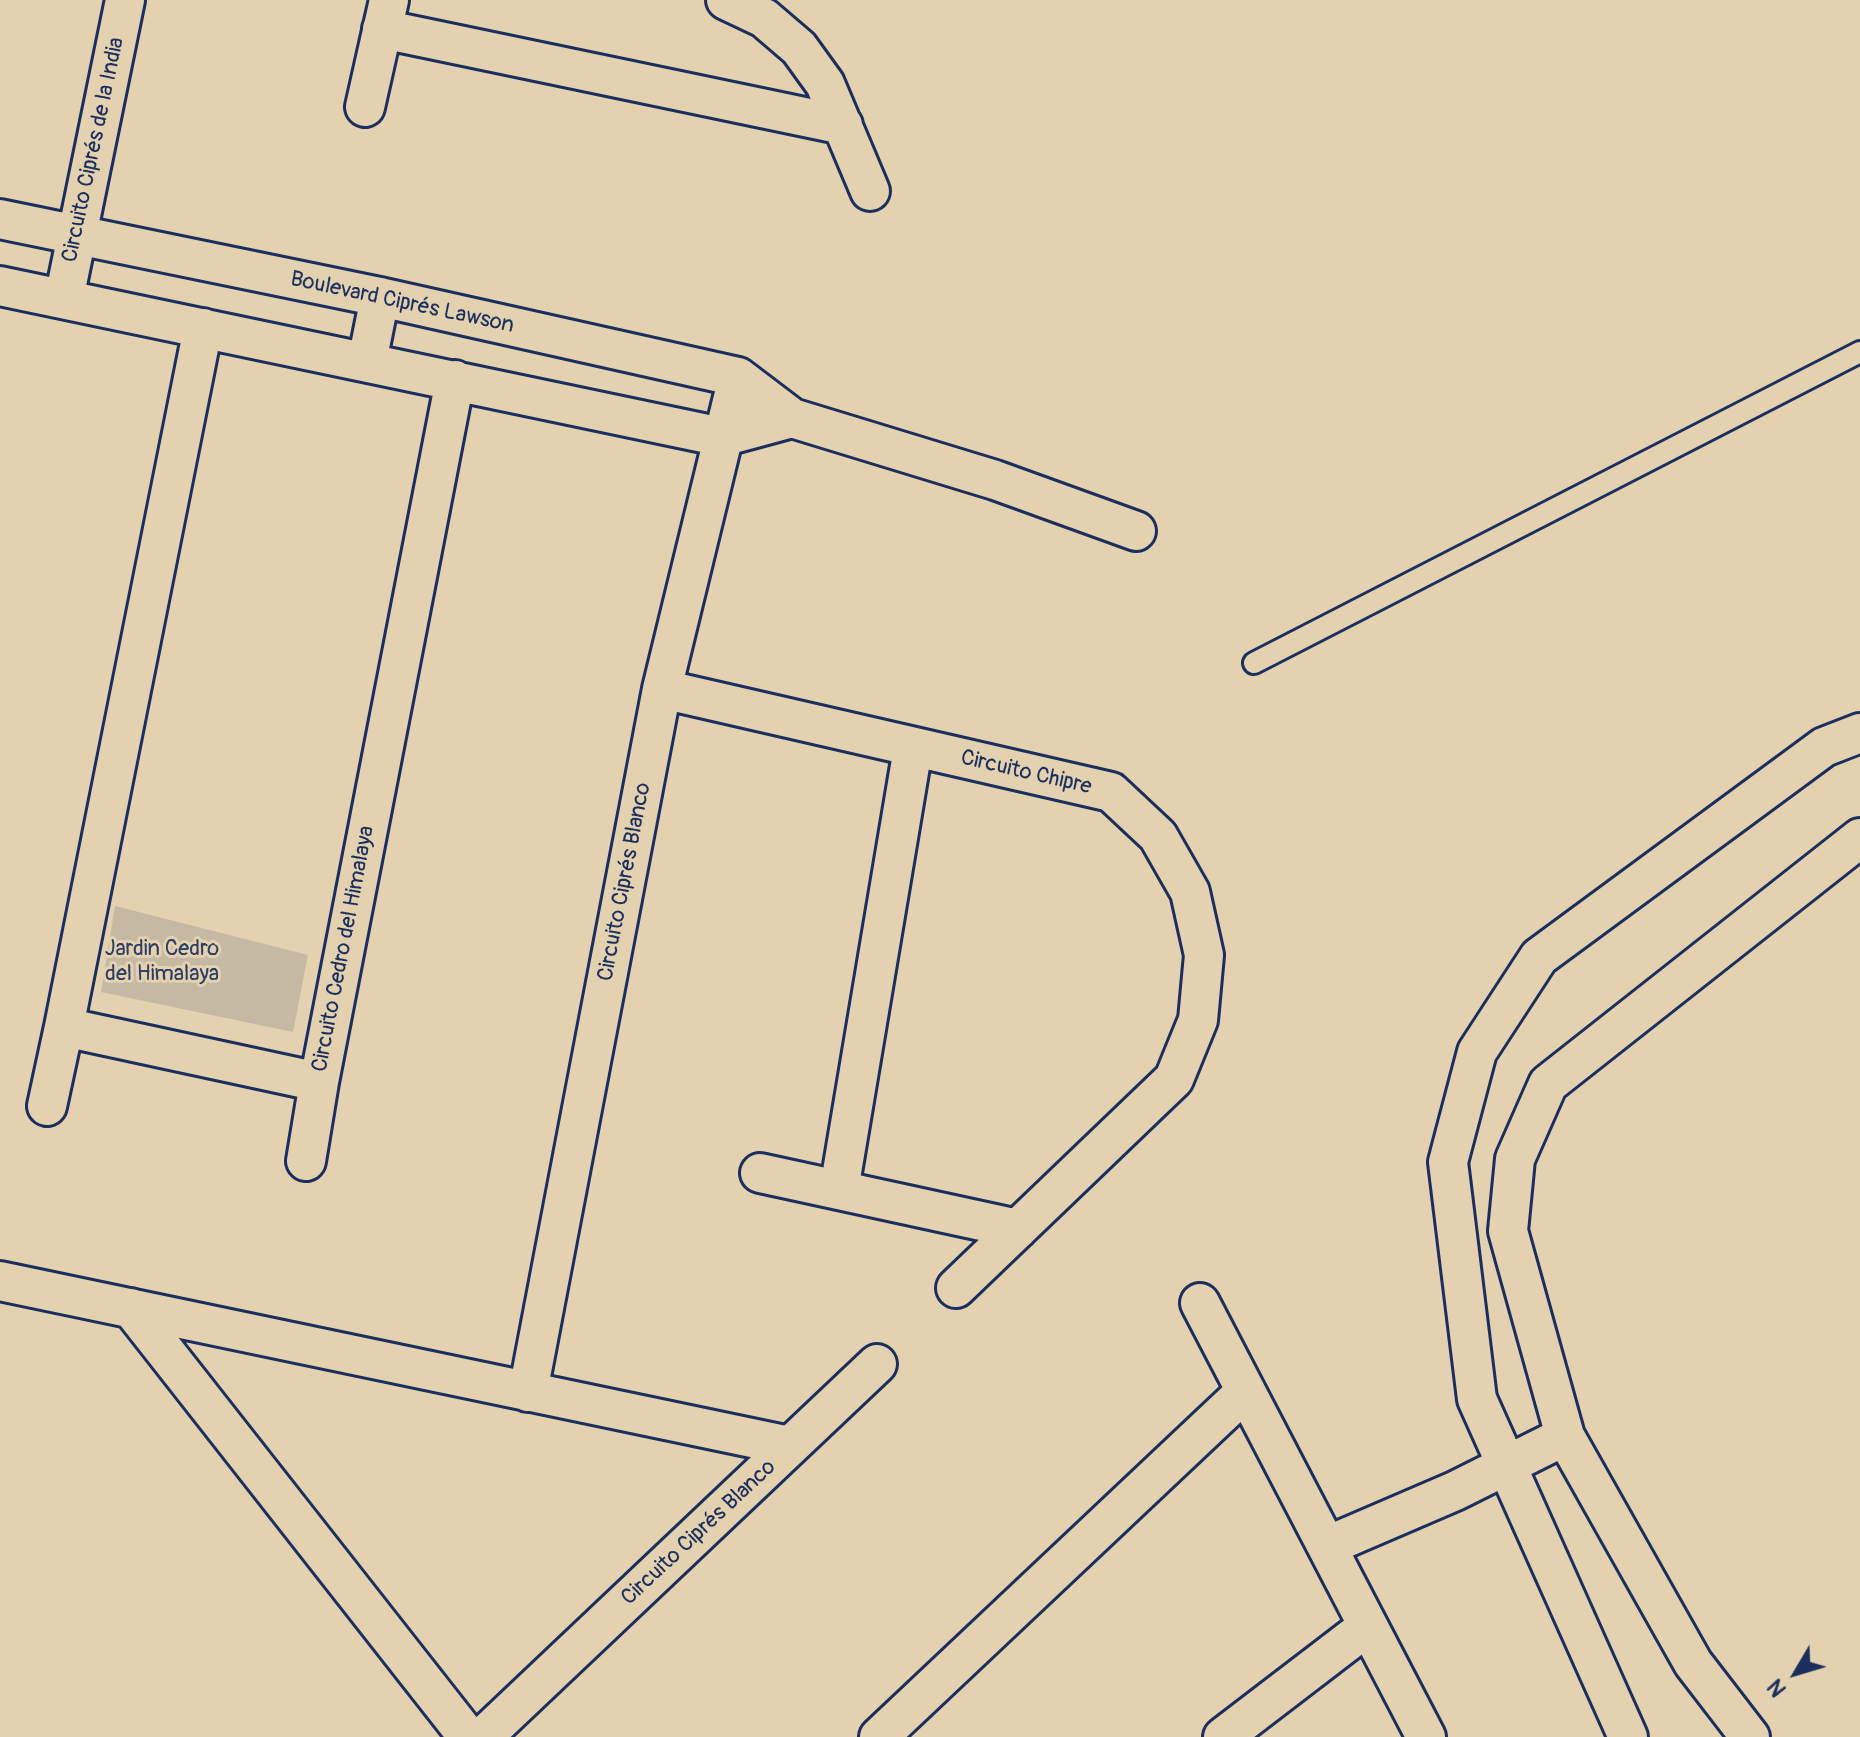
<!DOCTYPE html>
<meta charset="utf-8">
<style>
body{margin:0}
#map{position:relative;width:1860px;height:1737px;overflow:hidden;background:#e3d1af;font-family:Pangolin,sans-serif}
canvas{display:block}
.north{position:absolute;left:1756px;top:1633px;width:80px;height:80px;-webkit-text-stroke:6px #e3d1af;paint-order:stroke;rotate:232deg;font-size:22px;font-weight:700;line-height:32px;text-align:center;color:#1b2f5e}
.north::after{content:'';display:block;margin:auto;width:28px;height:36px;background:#1b2f5e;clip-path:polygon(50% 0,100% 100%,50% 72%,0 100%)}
</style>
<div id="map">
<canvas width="1860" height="1737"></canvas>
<div class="north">N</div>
</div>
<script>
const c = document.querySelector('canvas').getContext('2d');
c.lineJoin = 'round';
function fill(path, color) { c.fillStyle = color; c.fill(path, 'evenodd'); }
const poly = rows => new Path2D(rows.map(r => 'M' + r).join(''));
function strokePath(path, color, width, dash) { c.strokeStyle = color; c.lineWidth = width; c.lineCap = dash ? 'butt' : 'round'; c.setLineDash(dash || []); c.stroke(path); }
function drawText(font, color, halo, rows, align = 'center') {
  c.font = font + ' Pangolin,sans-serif'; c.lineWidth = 6; c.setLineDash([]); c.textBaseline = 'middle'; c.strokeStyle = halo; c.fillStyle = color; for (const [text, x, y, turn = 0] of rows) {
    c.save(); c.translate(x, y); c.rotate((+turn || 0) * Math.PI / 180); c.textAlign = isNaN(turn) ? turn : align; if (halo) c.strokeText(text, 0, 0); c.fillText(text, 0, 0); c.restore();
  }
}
const green = poly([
 [115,906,308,955,293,1032,101,992]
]);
const lane = poly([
 [1254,663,1860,352]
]);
const street = poly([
 [726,0,764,18,799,48,825,84,870,191],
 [382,29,843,125],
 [365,107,389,0],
 [0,219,380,297,738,377,792,418,995,480,1136,531],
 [0,286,722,437,792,418],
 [64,299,125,0],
 [203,328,64,1027,319,1082,455,380],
 [367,362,380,297],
 [662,689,1111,792,1158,836,1190,892,1204,955,1198,1020,1174,1079,956,1288],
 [47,1106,64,1027],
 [306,1161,319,1082],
 [760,1173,1018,1229],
 [839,1190,913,748],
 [0,1281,790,1446],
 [1200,1303,1426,1737],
 [131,1308,468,1737],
 [528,1392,662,689,738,377],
 [1327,1546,1455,1491,1565,1436],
 [483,1737,877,1364],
 [879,1737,1246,1391],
 [1223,1737,1368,1626],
 [1628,1737,1477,1399,1448,1162,1477,1052,1539,957,1824,747,1860,733],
 [1750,1737,1693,1663,1565,1436,1508,1231,1515,1159,1548,1084,1860,838]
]);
const streetNames = [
 ["Circuito Ciprés de la India",94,150,-78],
 ["Boulevard Ciprés Lawson",402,303,12],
 ["Circuito Chipre",1026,773,13],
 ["Circuito Ciprés Blanco",625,882,-79],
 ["Circuito Cedro del Himalaya",344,949,-79],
 ["Circuito Ciprés Blanco",699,1533,-43]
];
const parkNames = [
 ["Jardin Cedro",162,949],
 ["del Himalaya",162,974]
];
fill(green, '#c6b9a3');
strokePath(lane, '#1b2f5e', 26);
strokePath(street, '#1b2f5e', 44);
strokePath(lane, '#e3d1af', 20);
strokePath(street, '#e3d1af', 38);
drawText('22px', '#1b2f5e', '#e3d1af', streetNames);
drawText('22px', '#2c3d65', '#e3d1af', parkNames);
</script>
